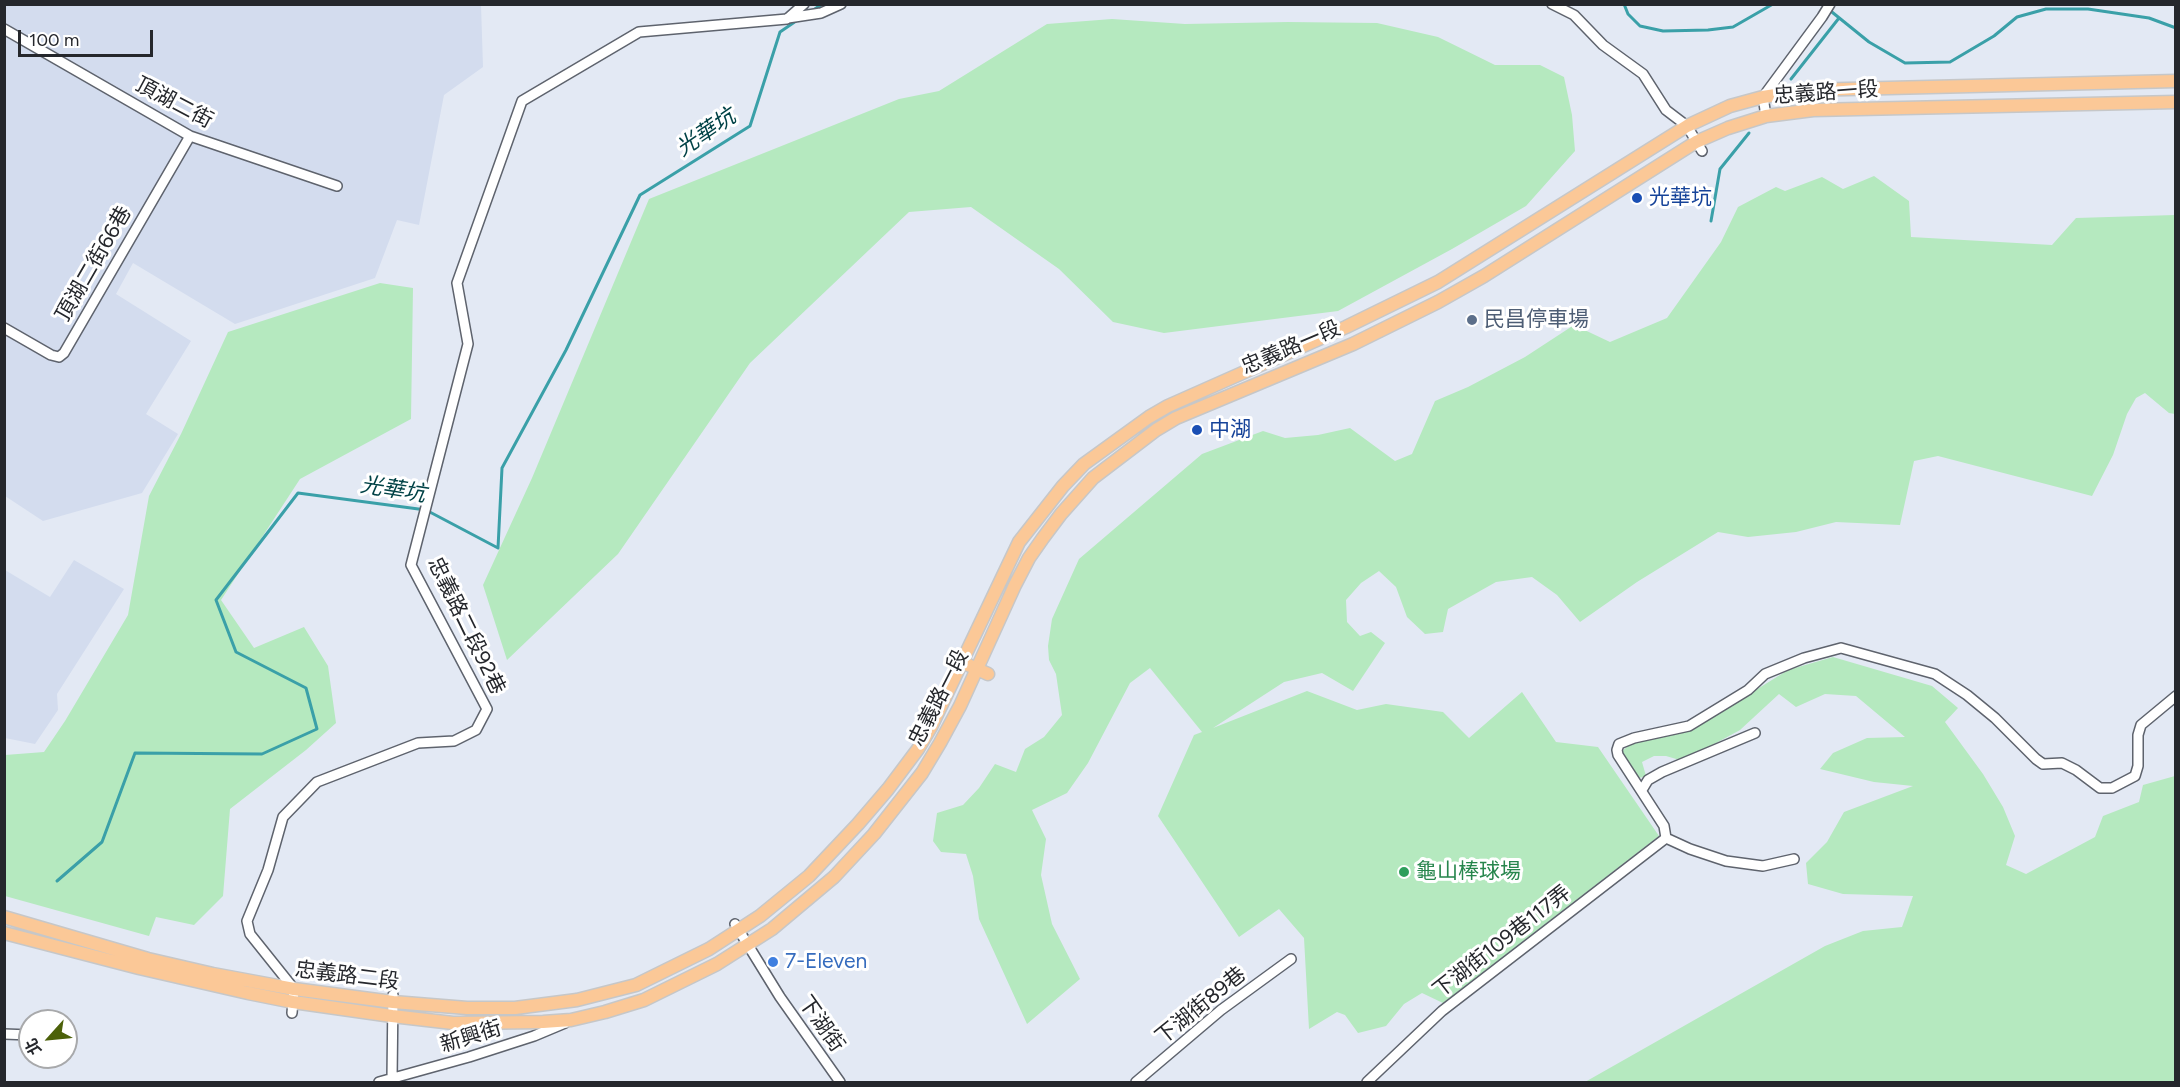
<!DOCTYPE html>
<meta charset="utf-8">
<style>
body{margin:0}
#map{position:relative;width:2180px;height:1087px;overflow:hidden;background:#e3e9f4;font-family:Figtree,"Noto Sans TC",sans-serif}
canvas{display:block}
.frame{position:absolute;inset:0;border:6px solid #25272c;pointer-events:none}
.north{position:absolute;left:18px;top:1009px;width:60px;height:60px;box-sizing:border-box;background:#fff;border:2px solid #a8a9ab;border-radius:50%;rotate:243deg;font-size:16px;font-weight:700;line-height:24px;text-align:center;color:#25272c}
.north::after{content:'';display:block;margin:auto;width:21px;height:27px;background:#4c610a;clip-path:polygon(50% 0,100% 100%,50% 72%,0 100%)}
.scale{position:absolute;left:18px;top:30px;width:135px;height:27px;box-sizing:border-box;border:3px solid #25272c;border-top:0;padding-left:8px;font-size:18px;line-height:21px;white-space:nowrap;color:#25272c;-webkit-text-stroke:4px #fff;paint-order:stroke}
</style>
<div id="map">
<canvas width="2180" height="1087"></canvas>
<div class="frame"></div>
<div class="north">北</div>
<div class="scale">100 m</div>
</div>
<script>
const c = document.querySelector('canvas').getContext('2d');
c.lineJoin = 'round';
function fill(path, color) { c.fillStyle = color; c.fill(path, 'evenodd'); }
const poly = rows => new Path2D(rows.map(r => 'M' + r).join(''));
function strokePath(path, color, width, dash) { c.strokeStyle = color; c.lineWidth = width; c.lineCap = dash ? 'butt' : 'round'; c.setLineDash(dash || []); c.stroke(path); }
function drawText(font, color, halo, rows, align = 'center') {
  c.font = font + ' Figtree,"Noto Sans TC",sans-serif'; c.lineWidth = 6; c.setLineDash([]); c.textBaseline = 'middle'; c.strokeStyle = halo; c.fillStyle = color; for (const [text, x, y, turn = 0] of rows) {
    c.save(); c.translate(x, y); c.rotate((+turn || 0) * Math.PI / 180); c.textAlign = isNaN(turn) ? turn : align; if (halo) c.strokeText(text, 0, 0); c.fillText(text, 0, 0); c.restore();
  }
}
const built = poly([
 [4,5,481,5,483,67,444,95,419,225,397,220,375,278,235,324,133,263,116,294,191,341,146,414,178,434,142,493,43,521,5,496],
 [74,560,124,589,57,694,58,710,35,744,5,738,5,570,50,597]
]);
const green = poly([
 [1112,19,1185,24,1288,22,1377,23,1438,37,1495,65,1540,65,1564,77,1572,115,1575,151,1526,206,1452,249,1338,311,1164,333,1113,322,1059,269,971,207,909,212,750,363,618,554,507,660,483,585,532,478,649,199,899,99,939,91,1047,24],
 [1874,176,1909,201,1911,237,2052,245,2076,218,2175,215,2175,414,2169,413,2145,393,2136,398,2127,414,2113,455,2092,496,1938,456,1914,461,1900,525,1836,522,1796,532,1748,537,1718,532,1637,582,1580,622,1557,595,1532,577,1496,582,1448,609,1443,632,1425,634,1407,617,1396,587,1379,571,1361,583,1346,600,1347,622,1360,636,1371,632,1385,643,1353,691,1322,673,1284,682,1213,728,1307,691,1357,710,1386,704,1443,712,1469,738,1522,692,1556,742,1598,747,1659,836,1443,1003,1422,993,1404,1004,1386,1026,1358,1033,1345,1015,1337,1012,1309,1029,1304,938,1279,909,1239,937,1158,816,1194,735,1202,732,1150,668,1130,683,1088,763,1067,793,1032,810,1046,839,1041,875,1052,924,1080,979,1027,1024,979,919,973,876,966,854,941,852,933,841,937,813,963,805,979,788,995,764,1016,772,1025,749,1044,737,1062,715,1056,674,1049,660,1048,646,1052,619,1079,559,1202,454,1263,431,1285,438,1318,435,1350,428,1395,461,1412,454,1435,401,1468,387,1525,357,1574,325,1610,342,1667,318,1721,242,1738,207,1776,187,1785,191,1822,177,1843,189],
 [380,283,413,288,411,419,300,479,221,600,254,648,304,627,328,666,336,723,306,750,230,809,223,896,194,925,156,917,149,936,5,896,5,755,44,752,65,721,128,615,149,496,181,434,228,332],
 [1833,657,1932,686,1958,708,1945,722,1983,774,2003,807,2015,836,2006,865,2026,874,2095,837,2103,816,2139,802,2143,785,2175,776,2175,1082,1585,1082,1825,946,1863,931,1902,927,1913,896,1843,894,1808,884,1806,863,1827,842,1844,812,1913,786,1874,782,1820,769,1833,753,1867,738,1905,737,1856,696,1825,694,1796,707,1779,694,1740,730,1683,761,1666,756,1654,756,1642,762,1646,776,1636,779,1621,752,1634,741,1693,729,1788,670]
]);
const stream = poly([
 [1624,4,1628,14,1640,26,1663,31,1708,30,1733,27,1773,4],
 [1822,4,1869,42,1905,63,1950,62,1994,36,2017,17,2046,9,2088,9,2149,18,2176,28],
 [812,11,822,4],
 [1791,79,1839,18],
 [1711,221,1720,169,1749,133],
 [57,881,102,842,135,753,262,754,317,729,306,688,236,652,216,600,298,493,426,510,498,548,502,468,566,350,640,195,750,126,780,32,799,19]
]);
const minor = poly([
 [1552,4,1574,15,1603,45,1643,74,1666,110,1687,126,1702,151],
 [788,18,821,13,841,4],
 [4,29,190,136,337,186],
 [1766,116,1763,97,1822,17,1830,4],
 [4,328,51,355,59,357,64,353,190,136],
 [1642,790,1648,780,1662,772,1755,733],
 [1666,838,1664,826,1618,755,1617,750,1619,744,1634,738,1689,726,1748,690,1765,674,1804,658,1841,648,1935,674,1967,695,1995,718,2036,759,2043,764,2062,763,2076,770,2100,788,2112,788,2135,776,2138,766,2138,735,2141,725,2176,696],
 [1666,838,1690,849,1726,861,1763,866,1794,859],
 [735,924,780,997,840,1082],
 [292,1013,294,989,250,934,247,921,268,870,283,817,317,782,418,743,454,741,476,730,487,709,411,565,468,344,457,283,522,101,639,32,787,19,804,4],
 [4,1034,30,1035],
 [392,1079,393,995],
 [379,1082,469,1057,534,1036,565,1023],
 [1136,1082,1221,1010,1291,959],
 [1367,1082,1442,1011,1666,838]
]);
const major = poly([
 [953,658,988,674],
 [4,917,148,959,213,974,294,989,393,1002,467,1008,515,1008,577,1000,636,985,709,949,760,916,809,876,858,824,888,789,918,749,931,727,1019,542,1063,486,1084,464,1149,417,1168,406,1346,327,1438,282,1687,126,1730,106,1763,97,1806,90,2176,81],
 [4,933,139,968,248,993,293,1002,392,1016,453,1023,543,1022,571,1020,605,1012,644,1000,717,964,772,929,834,877,874,834,922,773,940,743,960,706,1015,585,1029,558,1043,538,1061,514,1093,478,1156,430,1176,418,1353,344,1438,302,1484,276,1696,142,1728,128,1766,116,1813,110,2176,102]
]);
const markers = [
 [1637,198,6,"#1a4fb4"],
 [1472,320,6,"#5c6f8a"],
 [1197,430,6,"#1a4fb4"],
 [1404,872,6,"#2e9e5b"],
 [773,962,6,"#3f7fe0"]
];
const streetNames = [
 ["忠義路一段",1826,93,-4],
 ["頂湖二街",174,103,28],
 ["頂湖二街66巷",94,264,-60],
 ["忠義路一段",1291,348,-23],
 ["忠義路二段92巷",466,626,64],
 ["忠義路一段",939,698,-63],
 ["下湖街109巷117弄",1502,942,-38],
 ["忠義路二段",347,976,7],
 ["下湖街89巷",1201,1006,-39],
 ["下湖街",821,1024,55],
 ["新興街",471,1037,-17]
];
const transitNames = [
 ["光華坑",1649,198],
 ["中湖",1209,430]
];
const serviceNames = [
 ["民昌停車場",1484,320]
];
const leisureNames = [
 ["龜山棒球場",1416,872]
];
const shopNames = [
 ["7-Eleven",785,962]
];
const waterNames = [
 ["光華坑",706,133,-34],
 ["光華坑",393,490,9]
];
fill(built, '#d3dcee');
fill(green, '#b5e9bf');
strokePath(stream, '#3aa0a8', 3);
strokePath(minor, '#5e636d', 12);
strokePath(major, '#c6c7c8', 15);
strokePath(minor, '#fff', 9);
strokePath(major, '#fbc897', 12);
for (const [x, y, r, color] of markers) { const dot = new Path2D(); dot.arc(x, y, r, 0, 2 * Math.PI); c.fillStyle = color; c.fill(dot); strokePath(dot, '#fff', 2); }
drawText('21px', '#25272c', '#fff', streetNames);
drawText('21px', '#164399', '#fff', transitNames, 'left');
drawText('21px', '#4e5e75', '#fff', serviceNames, 'left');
drawText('21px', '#27864d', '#fff', leisureNames, 'left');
drawText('21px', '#366cbe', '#fff', shopNames, 'left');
drawText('italic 22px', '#014246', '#fff', waterNames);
</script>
